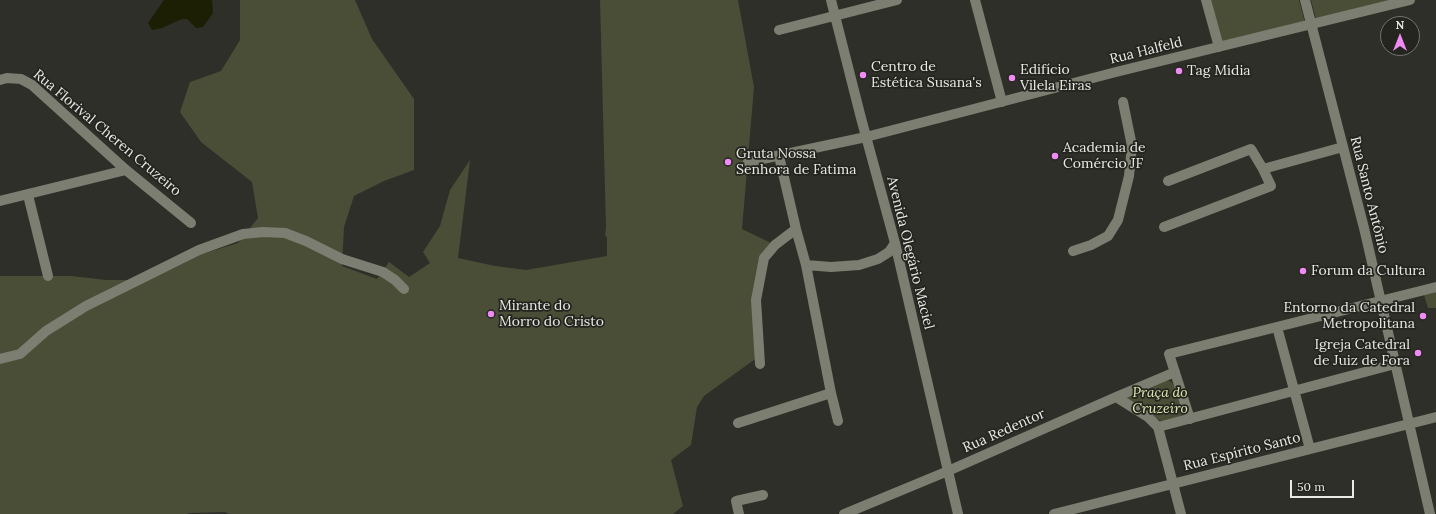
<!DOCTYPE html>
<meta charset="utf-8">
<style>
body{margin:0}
#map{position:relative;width:1436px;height:514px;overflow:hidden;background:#2e2f29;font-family:Lora,serif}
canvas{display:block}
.north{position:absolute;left:1380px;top:16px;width:40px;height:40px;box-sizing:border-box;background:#24251f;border:1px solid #73736f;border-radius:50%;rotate:0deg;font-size:11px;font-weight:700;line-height:16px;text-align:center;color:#e9e9e6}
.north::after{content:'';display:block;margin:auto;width:14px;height:18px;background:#f08bf5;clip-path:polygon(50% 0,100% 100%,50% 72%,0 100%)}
.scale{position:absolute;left:1290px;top:480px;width:64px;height:18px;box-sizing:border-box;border:2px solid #e9e9e6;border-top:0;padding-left:5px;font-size:12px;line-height:14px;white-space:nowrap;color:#e9e9e6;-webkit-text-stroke:3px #24251f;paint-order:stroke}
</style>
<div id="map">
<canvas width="1436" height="514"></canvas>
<div class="north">N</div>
<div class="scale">50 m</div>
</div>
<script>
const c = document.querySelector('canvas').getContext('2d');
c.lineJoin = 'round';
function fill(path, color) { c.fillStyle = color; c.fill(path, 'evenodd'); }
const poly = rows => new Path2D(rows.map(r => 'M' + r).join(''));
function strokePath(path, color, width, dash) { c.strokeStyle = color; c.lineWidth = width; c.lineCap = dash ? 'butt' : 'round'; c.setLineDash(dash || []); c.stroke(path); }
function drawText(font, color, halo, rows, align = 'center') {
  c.font = font + ' Lora,serif'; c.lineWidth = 3.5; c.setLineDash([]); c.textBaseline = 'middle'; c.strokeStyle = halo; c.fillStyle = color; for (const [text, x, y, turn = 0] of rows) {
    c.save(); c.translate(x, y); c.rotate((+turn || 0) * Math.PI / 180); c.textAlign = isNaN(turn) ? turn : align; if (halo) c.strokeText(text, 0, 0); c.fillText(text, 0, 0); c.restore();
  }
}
const green = poly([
 [240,0,355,0,372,39,414,99,414,170,384,181,354,196,344,227,342,266,377,279,389,262,409,277,430,263,423,252,440,226,450,190,470,160,458,258,495,266,526,270,607,256,607,237,605,236,606,227,600,0,738,0,754,87,742,229,775,245,753,290,758,357,704,396,697,407,691,445,671,460,683,506,673,514,229,514,225,512,190,513,186,514,0,514,0,276,71,276,106,280,142,280,172,269,202,254,238,243,258,218,252,182,201,142,180,112,190,82,221,71,240,40],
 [1209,0,1299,0,1305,23,1220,45],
 [1311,0,1395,0,1316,19],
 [1436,292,1436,308,1428,308,1424,295],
 [1163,380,1170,381,1175,386,1184,415,1162,421,1154,418,1122,397]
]);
const water = poly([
 [164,0,212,0,213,13,203,27,196,28,187,19,182,19,162,28,152,30,148,23]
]);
const minor = poly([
 [831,0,861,118,895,243,958,514],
 [975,0,1002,102],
 [1206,0,1219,47],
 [1305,0,1364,228,1430,514],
 [779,30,897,0],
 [0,80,7,78,21,79,32,85,126,170,191,223],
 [779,156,796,229,806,265,831,393,838,421],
 [748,162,866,137,1116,72,1410,0],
 [1168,181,1251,149,1263,169],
 [28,195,48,276],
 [0,201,126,170],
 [1164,227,1271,186,1263,169,1343,147],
 [1073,251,1091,245,1108,236,1118,220,1129,176,1132,146,1123,102],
 [806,265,831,267,859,265,878,259,889,252,895,243],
 [1277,327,1310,449],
 [0,359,20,354,46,331,86,306,199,250,243,234,263,232,285,233,306,241,342,259,383,272,395,280,404,289],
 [760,364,756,300,764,258,775,245,796,229],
 [1116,397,1148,417,1158,427,1181,514],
 [1190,419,1169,354,1436,287],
 [738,423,831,393],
 [1158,427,1395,364],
 [739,514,736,501,763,495],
 [844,514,948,471,1116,397,1175,372],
 [1054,514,1436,417]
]);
const markers = [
 [1179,71,4,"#f08bf5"],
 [863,75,4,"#f08bf5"],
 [1012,78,4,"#f08bf5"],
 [1055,156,4,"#f08bf5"],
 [728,162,4,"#f08bf5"],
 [1303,271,4,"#f08bf5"],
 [491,314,4,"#f08bf5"],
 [1423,316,4,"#f08bf5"],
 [1418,353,4,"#f08bf5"]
];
const streetNames = [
 ["Rua Halfeld",1146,51,-14],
 ["Rua Florival Cheren Cruzeiro",107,133,40],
 ["Rua Santo Antônio",1369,195,76],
 ["Avenida Olegário Maciel",910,253,76],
 ["Rua Redentor",1004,431,-24],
 ["Rua Espírito Santo",1242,452,-14]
];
const poiNames = [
 ["Centro de",871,67],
 ["Estética Susana's",871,83],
 ["Edifício",1020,70],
 ["Vilela Eiras",1020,86],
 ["Tag Midia",1187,71],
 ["Academia de",1063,148],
 ["Comércio JF",1063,164],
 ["Gruta Nossa",736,154],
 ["Senhora de Fatima",736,170],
 ["Forum da Cultura",1311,271],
 ["Mirante do",499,306],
 ["Morro do Cristo",499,322],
 ["Entorno da Catedral",1415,308,"right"],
 ["Metropolitana",1415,324,"right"],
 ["Igreja Catedral",1410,345,"right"],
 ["de Juiz de Fora",1410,361,"right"]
];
const parkNames = [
 ["Praça do",1160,393],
 ["Cruzeiro",1160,409]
];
fill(green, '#4a4e37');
fill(water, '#1c1f04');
strokePath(minor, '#7b7e70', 10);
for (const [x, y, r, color] of markers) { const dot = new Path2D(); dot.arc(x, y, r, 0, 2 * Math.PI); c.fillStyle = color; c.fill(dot); strokePath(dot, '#24251f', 1.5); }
drawText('14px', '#e9e9e6', '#24251f', streetNames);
drawText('14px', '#e9e9e6', '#24251f', poiNames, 'left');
drawText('italic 14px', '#e1eab1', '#24251f', parkNames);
</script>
